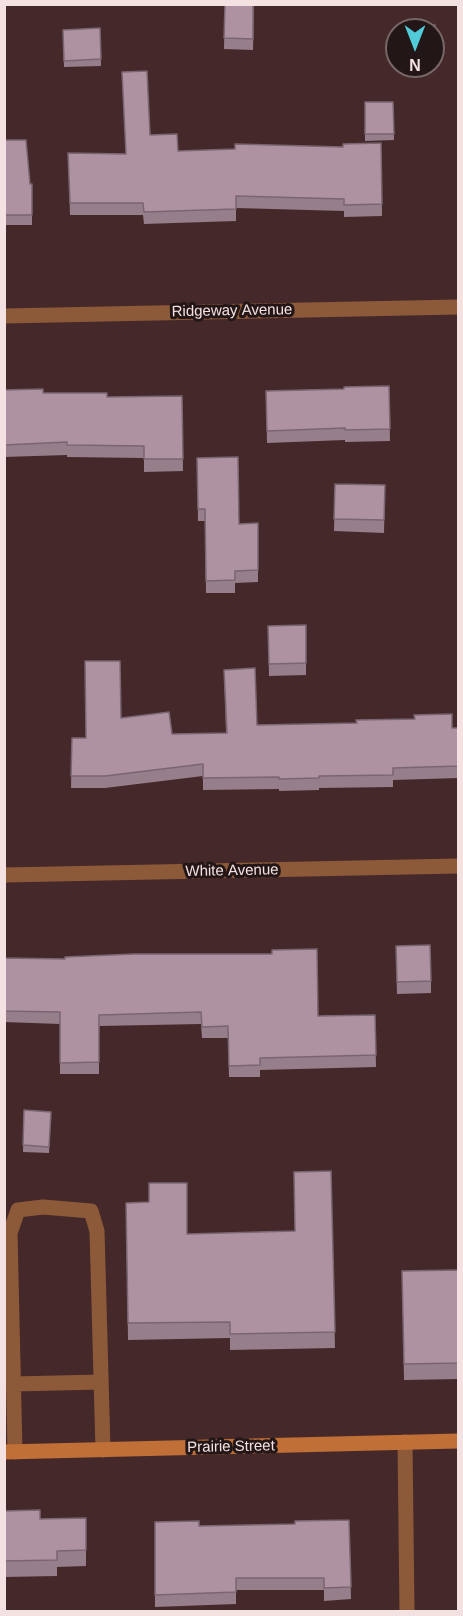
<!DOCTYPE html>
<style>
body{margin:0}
#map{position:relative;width:463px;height:1616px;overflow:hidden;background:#45292a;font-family:Helvetica,sans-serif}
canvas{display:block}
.frame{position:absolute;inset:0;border:6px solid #f4e1e1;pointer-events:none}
.north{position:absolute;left:385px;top:18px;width:60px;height:60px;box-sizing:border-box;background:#231616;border:2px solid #776767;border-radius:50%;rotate:180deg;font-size:16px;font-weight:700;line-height:24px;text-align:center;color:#f4e1e1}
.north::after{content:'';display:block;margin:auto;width:21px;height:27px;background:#52cbd8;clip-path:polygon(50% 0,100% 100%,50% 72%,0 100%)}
</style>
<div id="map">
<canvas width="463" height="1616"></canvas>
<div class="frame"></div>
<div class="north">N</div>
</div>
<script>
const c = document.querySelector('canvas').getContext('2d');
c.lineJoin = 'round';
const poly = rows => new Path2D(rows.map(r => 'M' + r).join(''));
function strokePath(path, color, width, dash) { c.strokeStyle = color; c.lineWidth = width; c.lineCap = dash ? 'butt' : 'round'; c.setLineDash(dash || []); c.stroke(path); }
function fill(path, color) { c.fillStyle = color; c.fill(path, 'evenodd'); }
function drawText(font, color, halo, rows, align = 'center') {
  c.font = font + ' Helvetica,sans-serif'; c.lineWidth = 6; c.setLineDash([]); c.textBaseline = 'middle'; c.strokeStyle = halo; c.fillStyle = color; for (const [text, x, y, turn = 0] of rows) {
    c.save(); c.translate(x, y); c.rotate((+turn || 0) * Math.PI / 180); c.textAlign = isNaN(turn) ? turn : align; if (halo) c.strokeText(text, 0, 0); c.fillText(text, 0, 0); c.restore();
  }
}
const lane = poly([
 [13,1384,101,1382],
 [15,1452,10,1233,18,1210,43,1207,91,1211,97,1231,103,1450]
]);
const street = poly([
 [4,316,458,307],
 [4,875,458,866],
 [405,1442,407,1612]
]);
const secondary = poly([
 [4,1452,458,1441]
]);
const wall = poly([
 [225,4,254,4,253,50,224,49],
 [435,25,435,65,433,65,433,30],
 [100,28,101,66,64,67,63,30],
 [122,72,150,135,178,151,343,147,381,143,382,216,344,217,344,211,236,208,236,221,144,224,143,215,70,215,68,153,126,154],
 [365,102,393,102,394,140,365,141],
 [4,140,30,184,32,184,32,225,4,225],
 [389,386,390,441,345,442,345,440,267,443,266,391,344,389],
 [4,390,107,397,182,396,183,471,144,472,144,458,67,457,67,455,4,457],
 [197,458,239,524,258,523,258,582,235,583,235,593,206,593,205,521,198,521],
 [335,484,385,485,384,533,334,531],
 [306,625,306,675,269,676,268,626],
 [224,670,257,725,459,728,459,778,393,780,393,787,319,788,319,790,279,791,279,789,203,790,203,776,105,788,71,788,72,738,86,738,121,718,172,734,226,733],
 [4,958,318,1016,375,1015,376,1067,260,1070,260,1077,229,1077,228,1038,202,1038,201,1024,99,1026,99,1074,60,1074,60,1024,4,1022],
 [396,959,431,981,431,993,397,994],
 [24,1110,51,1112,49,1153,23,1152],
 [331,1171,335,1348,230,1350,230,1338,128,1340,126,1203,187,1234,295,1231],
 [459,1270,459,1379,404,1380,402,1271],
 [4,1511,40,1519,86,1550,86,1566,57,1567,57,1576,4,1577],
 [349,1520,351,1599,324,1601,324,1590,236,1590,236,1604,155,1607,155,1522,199,1526,295,1524]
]);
const building = poly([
 [225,4,253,4,253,39,224,38,225,4],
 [435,25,435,58,433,58,433,30,401,30,401,26,435,25],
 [100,28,101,59,64,61,63,30,100,28],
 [147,71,150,135,177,134,178,151,235,149,235,144,343,147,343,144,381,143,382,204,344,205,344,199,236,196,236,209,144,212,143,203,70,203,68,153,126,154,122,72,147,71],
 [365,102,393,102,394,134,365,134,365,102],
 [4,140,26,140,30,184,32,184,32,215,4,215,4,140],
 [389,386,390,429,345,430,345,428,267,431,266,391,344,389,344,387,389,386],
 [43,389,43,393,107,393,107,397,182,396,183,459,144,459,144,446,67,445,67,442,4,445,4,390,43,389],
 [238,457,239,524,258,523,258,570,235,571,235,580,206,581,205,509,198,509,197,458,238,457],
 [335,484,385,485,384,520,334,519,335,484],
 [306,625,306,663,269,664,268,626,306,625],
 [85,661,120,661,121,718,169,712,172,734,227,733,224,670,255,668,257,725,357,723,356,720,415,719,414,715,452,714,452,728,459,728,459,766,393,768,393,775,319,776,319,778,279,779,279,777,203,778,203,764,105,776,71,776,72,738,86,738,85,661],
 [430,945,431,981,397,982,396,946,430,945],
 [317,949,318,1016,375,1015,376,1055,260,1058,260,1065,229,1066,228,1026,202,1027,201,1012,99,1015,99,1062,60,1063,60,1012,4,1011,4,958,65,959,65,957,134,954,272,954,272,950,317,949],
 [24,1110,51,1112,49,1147,23,1145,24,1110],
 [331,1171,335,1332,230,1334,230,1322,128,1323,126,1203,149,1202,149,1183,187,1183,187,1234,295,1231,294,1172,331,1171],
 [459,1270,459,1363,404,1364,402,1271,459,1270],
 [40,1510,40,1519,86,1518,86,1550,57,1551,57,1560,4,1561,4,1511,40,1510],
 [349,1520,351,1587,324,1588,324,1578,236,1578,236,1592,155,1595,155,1522,199,1521,199,1526,295,1524,295,1521,349,1520]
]);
const streetNames = [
 ["Ridgeway Avenue",232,311,-1],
 ["White Avenue",232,871,-1],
 ["Prairie Street",231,1447,-1]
];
strokePath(lane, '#8d5a39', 15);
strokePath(street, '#8d5a39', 15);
strokePath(secondary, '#c06f36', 15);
fill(wall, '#967e8b');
fill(building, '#af92a2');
strokePath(building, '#7a6671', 1.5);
drawText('15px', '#f4e1e1', '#231616', streetNames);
</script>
